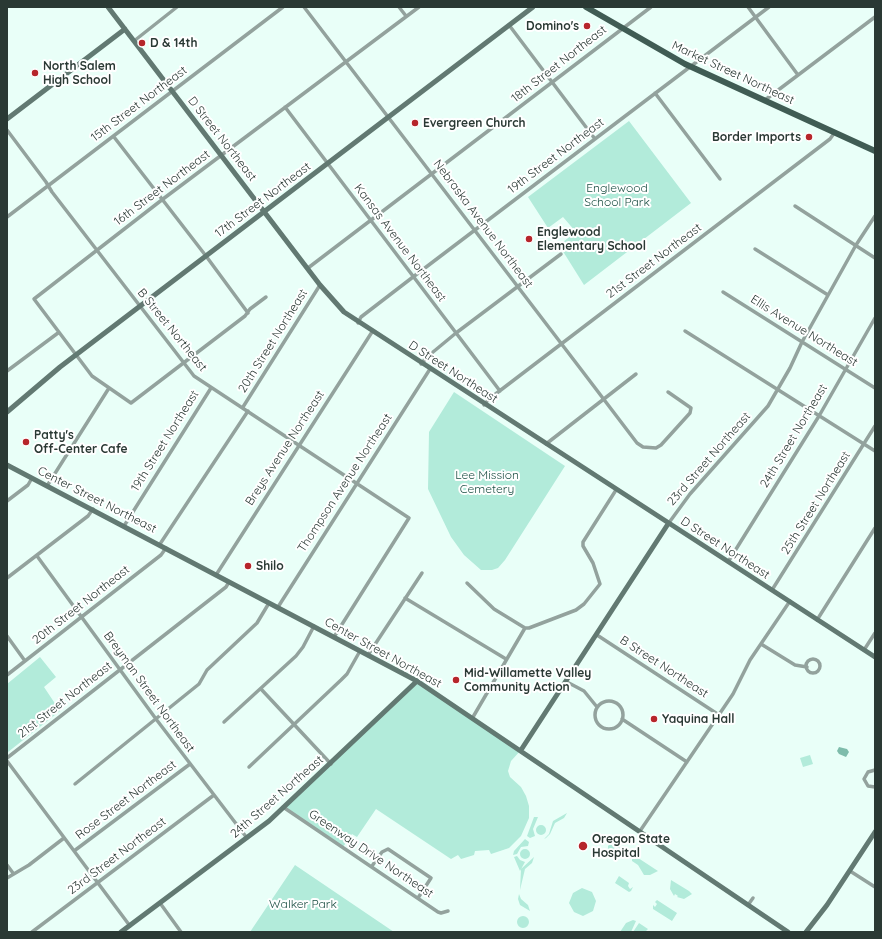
<!DOCTYPE html>
<style>
body{margin:0}
#map{position:relative;width:882px;height:939px;overflow:hidden;background:#e9fff8;font-family:Quicksand,sans-serif}
canvas{display:block}
.frame{position:absolute;inset:0;border:8px solid #2a3934;pointer-events:none}
</style>
<div id="map">
<canvas width="882" height="939"></canvas>
<div class="frame"></div>
</div>
<script>
const c = document.querySelector('canvas').getContext('2d');
c.lineJoin = 'round';
function fill(path, color) { c.fillStyle = color; c.fill(path, 'evenodd'); }
const poly = rows => new Path2D(rows.map(r => 'M' + r).join(''));
function strokePath(path, color, width, dash) { c.strokeStyle = color; c.lineWidth = width; c.lineCap = dash ? 'butt' : 'round'; c.setLineDash(dash || []); c.stroke(path); }
function drawText(font, color, halo, rows, align = 'center') {
  c.font = font + ' Quicksand,sans-serif'; c.lineWidth = 4; c.setLineDash([]); c.textBaseline = 'middle'; c.strokeStyle = halo; c.fillStyle = color; for (const [text, x, y, turn = 0] of rows) {
    c.save(); c.translate(x, y); c.rotate((+turn || 0) * Math.PI / 180); c.textAlign = isNaN(turn) ? turn : align; if (halo) c.strokeText(text, 0, 0); c.fillText(text, 0, 0); c.restore();
  }
}
const green = poly([
 [629,121,691,203,584,285,559,245,576,232,563,217,548,228,528,197],
 [454,392,565,466,505,560,498,568,492,570,481,570,464,555,451,537,428,489,429,432],
 [40,657,56,677,44,687,60,711,8,752,7,684],
 [417,681,521,750,511,761,508,771,510,777,521,787,526,796,529,806,529,818,521,836,509,848,491,854,489,850,475,851,474,855,461,859,458,855,451,859,376,809,357,837,352,834,343,847,283,807],
 [810,755,813,764,803,767,800,758],
 [567,813,564,818,555,823,550,834,546,838,544,839,549,834,553,821],
 [534,817,538,817,533,829,535,836,530,838,527,836],
 '536 830a5 5 0 1 1 10 0a5 5 0 1 1-10 0Z',
 [525,839,529,842,528,846,521,847,517,854,513,855,514,851],
 [616,843,620,848,619,852,616,855,613,853,615,856,611,855,608,852,608,846,610,844,615,847],
 '520 854a5 5 0 1 1 10 0a5 5 0 1 1-10 0Z',
 [632,854,658,871,650,875,644,875,638,865,632,861],
 [517,856,520,860,525,862,520,871,514,857],
 [534,857,532,863,525,869,520,890,521,869],
 [295,865,394,932,250,932],
 [619,876,629,883,628,886,630,889,633,887,631,891,629,892,615,883],
 [671,880,689,891,692,894,684,899,677,897,678,896,675,894,674,896,670,889],
 [582,888,592,892,596,901,593,911,583,916,574,912,569,903,573,893],
 [519,894,521,899,528,905,530,911,520,905,518,899],
 [657,900,677,913,672,921,653,909,653,905,655,907,657,904,655,902],
 '517 922a6 6 0 1 1 12 0a6 6 0 1 1-12 0Z',
 [633,920,636,921,631,932,620,932,626,923],
 [639,923,648,929,645,932,633,932]
]);
const water = poly([
 [839,747,847,749,849,752,846,757,839,754,837,751]
]);
const street = poly([
 [304,7,583,372,637,443,643,447,656,448,661,445,690,413,691,408,668,392],
 [399,7,406,16],
 [748,7,798,75],
 [509,25,595,139],
 [134,41,177,7],
 [655,93,720,179],
 [765,100,875,17],
 [285,107,500,391],
 [7,130,46,182,52,192,194,376,409,518,334,637],
 [114,137,206,256,248,313],
 [795,206,875,258],
 [7,217,283,7],
 [755,249,828,295],
 [308,268,651,7],
 [723,292,875,388],
 [266,297,250,309,245,316,131,403,92,376,34,299,163,199,419,7],
 [358,323,361,317,413,277,769,7],
 [685,331,875,451],
 [421,364,427,357,456,333,561,254],
 [7,371,58,333],
 [484,405,489,399,830,139,835,132],
 [243,407,320,285],
 [546,444,636,374],
 [47,486,109,388],
 [7,501,28,485,32,478],
 [668,524,690,494,768,406,790,368,802,342,856,245,875,216],
 [124,526,211,388],
 [160,544,248,411],
 [37,556,156,719,247,838],
 [728,562,819,416,875,318],
 [216,575,372,332],
 [7,578,88,516,93,509],
 [467,583,494,609,525,628,529,628,576,610,584,604,600,584,593,563,583,546,583,542,616,490],
 [772,590,875,426],
 [405,598,506,659],
 [278,607,430,369],
 [817,620,875,528],
 [597,635,719,715],
 [7,636,25,661],
 [761,644,795,665,807,667],
 [864,650,875,633],
 [368,655,422,573],
 '806 666a7 7 0 1 1 14 0a7 7 0 1 1-14 0Z',
 [7,675,161,555,166,548],
 [567,682,584,691,597,707],
 [261,689,331,764],
 '595 715a14 14 0 1 1 28 0a14 14 0 1 1-28 0Z',
 [473,717,525,628],
 [622,719,687,762],
 [224,722,296,656,303,647,314,626],
 [7,758,226,587,229,582],
 [7,761,130,926],
 [249,767,341,680,347,674,360,651],
 [875,770,868,772,864,779,868,786,875,787],
 [75,784,199,684,207,670,257,623,269,603],
 [283,807,438,912,441,913,448,911],
 [640,831,733,694,750,660,790,601],
 [74,851,190,764],
 [7,865,13,873],
 [372,866,382,852,388,849,431,878,418,898],
 [850,871,875,887],
 [7,878,29,865,64,838],
 [160,903,181,932],
 [748,905,753,898],
 [32,932,214,795]
]);
const secondary = poly([
 [108,7,320,285,344,312,875,657],
 [7,119,125,29],
 [7,412,60,367,533,7],
 [7,465,417,681,788,932],
 [521,750,668,524],
 [121,932,269,821,417,681],
 [806,932,827,905,875,832]
]);
const primary = poly([
 [586,7,685,64,875,151]
]);
const markers = [
 [587,26,4,"#b6252b"],
 [142,43,4,"#b6252b"],
 [35,73,4,"#b6252b"],
 [415,123,4,"#b6252b"],
 [809,137,4,"#b6252b"],
 [529,239,4,"#b6252b"],
 [26,442,4,"#b6252b"],
 [248,566,4,"#b6252b"],
 [456,680,4,"#b6252b"],
 [654,719,4,"#b6252b"],
 [583,846,5,"#b6252b"]
];
const poiNames = [
 ["Domino's",579,26,"right"],
 ["D & 14th",150,43],
 ["North Salem",43,66],
 ["High School",43,80],
 ["Evergreen Church",423,123],
 ["Border Imports",801,137,"right"],
 ["Englewood",537,232],
 ["Elementary School",537,246],
 ["Patty's",34,435],
 ["Off-Center Cafe",34,449],
 ["Shilo",256,566],
 ["Mid-Willamette Valley",464,673],
 ["Community Action",464,687],
 ["Yaquina Hall",662,719],
 ["Oregon State",592,839],
 ["Hospital",592,853]
];
const streetNames = [
 ["18th Street Northeast",559,64,-38],
 ["Market Street Northeast",733,73,25],
 ["15th Street Northeast",139,104,-37],
 ["D Street Northeast",222,139,52],
 ["19th Street Northeast",556,156,-37],
 ["16th Street Northeast",162,188,-37],
 ["17th Street Northeast",263,200,-37],
 ["Nebraska Avenue Northeast",483,224,53],
 ["Kansas Avenue Northeast",400,243,53],
 ["21st Street Northeast",654,261,-37],
 ["B Street Northeast",172,330,51],
 ["Ellis Avenue Northeast",804,331,32],
 ["20th Street Northeast",273,341,-58],
 ["D Street Northeast",453,372,33],
 ["24th Street Northeast",794,436,-59],
 ["19th Street Northeast",165,441,-58],
 ["Breys Avenue Northeast",285,448,-57],
 ["23rd Street Northeast",709,459,-49],
 ["Thompson Avenue Northeast",345,483,-57],
 ["Center Street Northeast",97,500,27],
 ["25th Street Northeast",816,503,-58],
 ["D Street Northeast",725,548,33],
 ["20th Street Northeast",81,605,-38],
 ["Center Street Northeast",383,653,29],
 ["B Street Northeast",664,667,33],
 ["Breyman Street Northeast",149,692,54],
 ["21st Street Northeast",65,700,-38],
 ["24th Street Northeast",277,797,-41],
 ["Rose Street Northeast",126,800,-37],
 ["Greenway Drive Northeast",371,854,34],
 ["23rd Street Northeast",117,856,-37]
];
const parkNames = [
 ["Englewood",617,188],
 ["School Park",617,202],
 ["Lee Mission",487,475],
 ["Cemetery",487,489],
 ["Walker Park",303,904]
];
fill(green, '#b2ebda');
fill(water, '#7ebcab');
strokePath(street, '#93a29d', 3.5);
strokePath(secondary, '#627972', 5);
strokePath(primary, '#405c54', 6);
for (const [x, y, r, color] of markers) { const dot = new Path2D(); dot.arc(x, y, r, 0, 2 * Math.PI); c.fillStyle = color; c.fill(dot); strokePath(dot, '#fff', 1.5); }
drawText('bold 12px', '#2a3934', '#fff', poiNames, 'left');
drawText('12px', '#2a3934', '#fff', streetNames);
drawText('12px', '#1b4f43', '#fff', parkNames);
</script>
